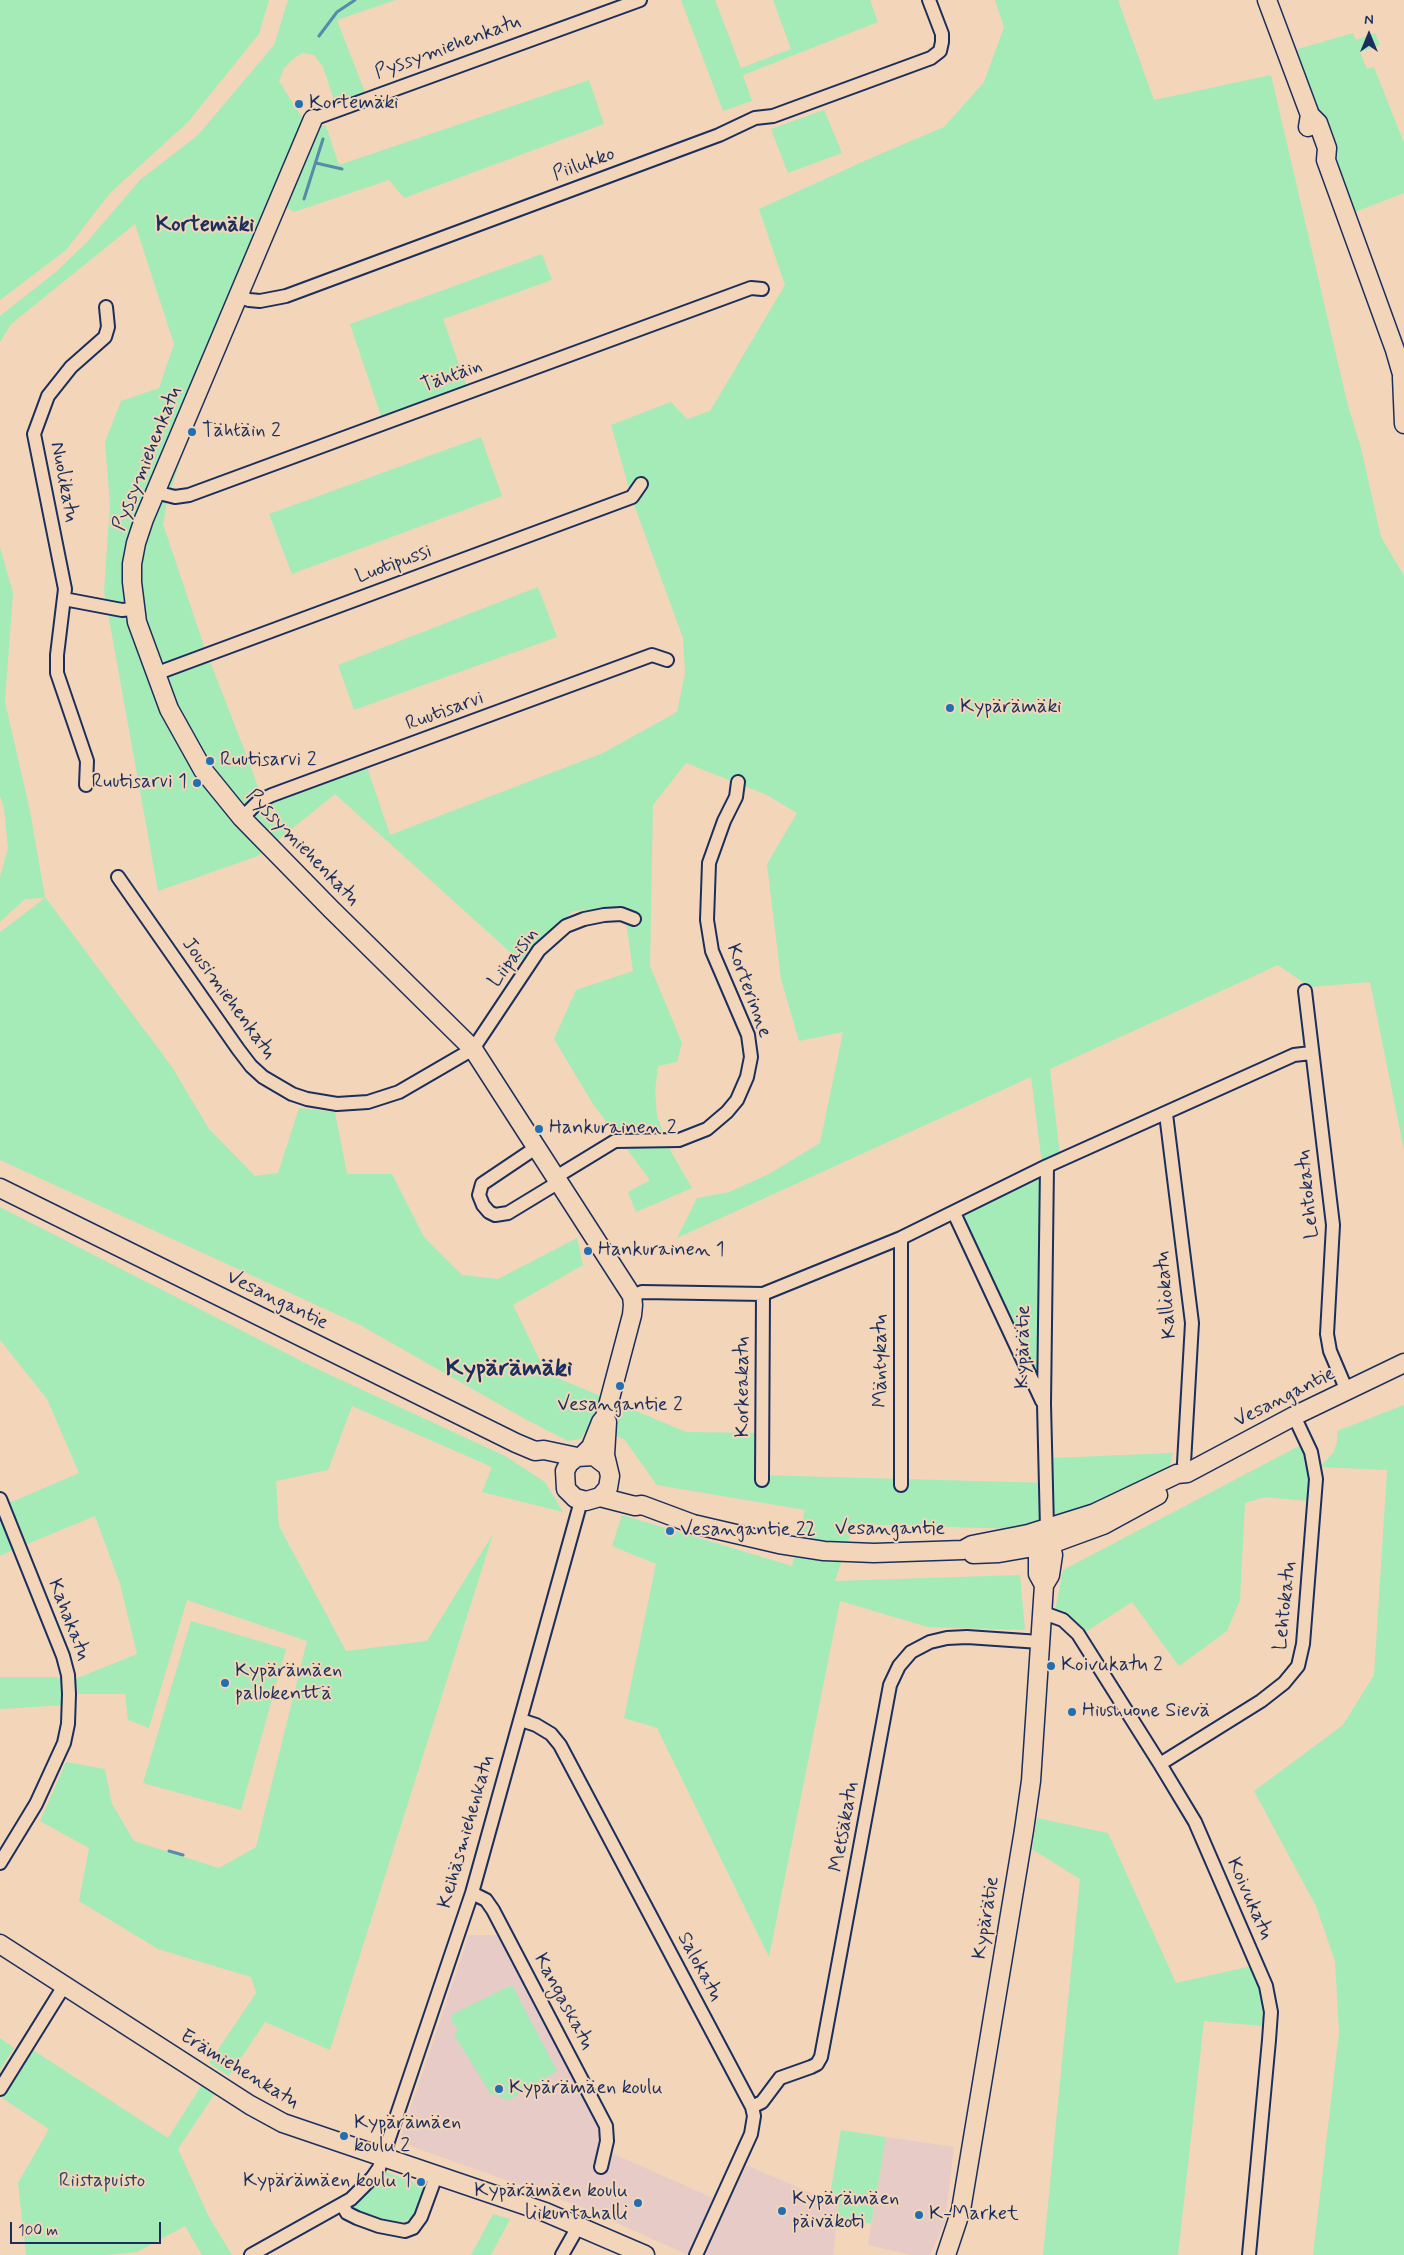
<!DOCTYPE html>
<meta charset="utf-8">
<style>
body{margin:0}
#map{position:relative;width:1404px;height:2255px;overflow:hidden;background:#f3d5b9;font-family:Mynerve,sans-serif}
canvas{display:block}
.north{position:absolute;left:1344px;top:10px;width:50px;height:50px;-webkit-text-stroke:4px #f3d5b9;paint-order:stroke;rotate:0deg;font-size:14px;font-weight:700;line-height:20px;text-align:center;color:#1b2f5e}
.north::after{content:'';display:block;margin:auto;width:18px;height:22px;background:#1b2f5e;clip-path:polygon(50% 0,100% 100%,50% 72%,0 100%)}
.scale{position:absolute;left:10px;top:2222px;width:151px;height:22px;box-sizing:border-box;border:2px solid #1b2f5e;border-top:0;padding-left:6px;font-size:15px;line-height:18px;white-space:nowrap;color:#1b2f5e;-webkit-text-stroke:4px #f3d5b9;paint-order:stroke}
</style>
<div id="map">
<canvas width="1404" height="2255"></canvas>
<div class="north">N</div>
<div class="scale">100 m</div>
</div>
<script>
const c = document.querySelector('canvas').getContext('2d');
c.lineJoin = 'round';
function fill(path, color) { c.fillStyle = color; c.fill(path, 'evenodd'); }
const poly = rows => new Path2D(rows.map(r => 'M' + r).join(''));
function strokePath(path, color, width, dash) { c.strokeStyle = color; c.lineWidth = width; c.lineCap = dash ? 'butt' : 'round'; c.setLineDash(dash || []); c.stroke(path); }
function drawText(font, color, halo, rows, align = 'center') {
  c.font = font + ' Mynerve,sans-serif'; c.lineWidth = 4; c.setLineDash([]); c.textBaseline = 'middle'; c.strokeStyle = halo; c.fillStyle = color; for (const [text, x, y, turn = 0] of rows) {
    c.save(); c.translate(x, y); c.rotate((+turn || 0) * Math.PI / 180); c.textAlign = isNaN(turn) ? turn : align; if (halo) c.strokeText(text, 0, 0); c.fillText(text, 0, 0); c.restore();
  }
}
const built = poly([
 [469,1935,497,1935,599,2126,600,2148,713,2198,688,2255,579,2206,399,2142],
 [886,2137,954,2147,945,2222,930,2255,912,2255,868,2245],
 [746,2165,839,2205,833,2255,705,2255]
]);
const green = poly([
 [0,0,269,0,259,34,188,122,110,193,66,250,0,300],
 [288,0,396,0,337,20,366,95,336,106,323,67,314,55,302,53,293,59,284,68,279,81,303,119,326,126,339,165,589,80,604,124,404,198,389,180,294,212,273,200,220,328,166,507,163,524,204,646,246,754,259,790,367,767,390,835,603,753,677,712,685,673,683,638,633,502,611,425,671,402,687,419,710,411,785,285,759,209,871,158,944,127,984,82,1004,27,995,0,1118,0,1154,100,1271,75,1348,406,1361,448,1381,537,1404,576,1404,1150,1370,982,1310,987,1278,965,1050,1069,1060,1156,1042,1164,1031,1077,677,1238,697,1198,729,1192,769,1174,820,1143,843,1032,799,1041,781,979,767,864,797,813,767,795,686,763,653,805,650,966,682,1043,677,1062,658,1066,655,1091,657,1116,669,1148,692,1188,636,1212,628,1192,650,1180,593,1104,554,1039,576,990,633,971,624,908,573,911,520,961,335,794,258,856,158,891,104,591,110,505,105,442,121,401,159,388,174,344,135,224,11,324,0,342,0,316,57,271,86,243,140,180,198,135,274,45],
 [681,0,715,0,741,68,791,49,773,0,870,0,878,22,743,75,752,101,723,111],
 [1353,33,1356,40,1375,33,1380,45,1360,52,1367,69,1374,67,1404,143,1404,193,1355,212,1291,51],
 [824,110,842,153,788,173,771,129],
 [542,254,552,280,443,319,467,387,383,422,350,324],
 [481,437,502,496,292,574,269,514],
 [0,547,13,593,5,702,30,811,45,897,172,1067,209,1129,255,1176,278,1173,299,1108,335,1112,347,1174,392,1174,424,1237,462,1275,498,1279,577,1238,583,1265,513,1305,546,1373,686,1432,756,1433,757,1475,1049,1483,1052,1458,1173,1453,1169,1468,1078,1514,1019,1529,854,1524,835,1581,1020,1575,1025,1630,928,1627,840,1601,769,1957,657,1728,624,1718,656,1564,612,1546,622,1515,792,1566,805,1510,657,1485,624,1439,589,1427,580,1439,568,1441,527,1420,360,1325,0,1160,0,932,45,898,25,899,0,922,0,877,8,848,4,808,0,796],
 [538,587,557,637,354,710,338,665],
 [1042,1174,1040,1388,963,1214],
 [0,1207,311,1366,505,1456,545,1482,563,1512,482,1492,492,1467,352,1406,328,1470,276,1481,279,1526,346,1651,427,1641,493,1534,330,2050,265,2022,229,2076,209,2063,256,1993,251,1977,158,1949,79,1901,89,1848,40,1821,66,1762,105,1769,112,1804,134,1841,219,1868,256,1847,307,1641,187,1600,149,1728,128,1720,125,1694,78,1694,75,1679,137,1654,120,1584,95,1516,27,1544,9,1503,79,1473,47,1399,0,1340],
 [1404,1405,1404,2255,1313,2255,1339,2032,1335,1961,1316,1906,1254,1791,1343,1725,1374,1675,1387,1470,1320,1467,1333,1453,1337,1442,1337,1431],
 [1301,1445,1310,1475,1308,1501,1265,1497,1245,1503,1240,1600,1227,1631,1179,1666,1132,1602,1084,1633,1055,1611,1063,1570],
 [0,1517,13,1550,0,1556],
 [191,1621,286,1649,241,1810,143,1783],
 [0,1677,64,1677,65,1705,0,1709],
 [1037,1818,1108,1833,1176,1983,1252,1966,1262,1995,1263,2026,1204,2021,1178,2255,1043,2255,1080,1879,1032,1849],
 [512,1985,557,2071,509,2100,491,2094,454,2035,458,2028,452,2023,451,2015],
 [0,2038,14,2048,0,2070],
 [33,2050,168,2138,203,2083,216,2092,178,2149,208,2215,232,2255,202,2255,185,2226,137,2252,106,2255,26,2255,18,2183,49,2129,2,2098],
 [841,2130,886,2137,871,2224,837,2217,839,2205,829,2201],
 [384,2171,429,2188,418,2214,404,2222,386,2222,352,2211,350,2204],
 [493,2214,510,2219,491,2255,471,2255]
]);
const stream = poly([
 [319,36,337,12,355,0],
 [316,163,342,169],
 [304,199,323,139],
 [169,1851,183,1855]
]);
const street = poly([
 [313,119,640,0],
 [238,296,249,300,260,301,286,296,719,135,755,118,773,116,931,58,940,51,942,42,942,34,929,0],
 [155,492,175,497,189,495,751,288,762,289],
 [64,599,122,610,134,609],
 [155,674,632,497,641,484],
 [86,785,87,761,57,673,57,655,65,589,34,434,48,396,71,367,105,337,108,327,106,307],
 [242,818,259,801,272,795,652,655,667,660],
 [118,877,238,1049,251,1066,263,1077,292,1094,307,1099,337,1104,368,1102,399,1092,473,1049,539,950,566,926,584,919,604,915,621,914,634,919],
 [1305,991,1333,1225,1327,1334,1330,1351,1347,1391],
 [1166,1114,1192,1323,1184,1463,1187,1473],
 [537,1147,482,1184,479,1195,483,1205,489,1212,495,1215,508,1213,559,1182],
 [1047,1166,1044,1404,1047,1528],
 [556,1177,615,1141,679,1140,707,1129,727,1112,737,1100,747,1077,751,1057,748,1035,712,951,707,920,709,863,724,821,736,797,738,782],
 [954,1213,1042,1401],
 [632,1296,642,1292,763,1294,901,1238,1047,1166,1294,1055,1311,1053],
 [762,1480,763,1294],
 [901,1485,901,1238],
 [0,1499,63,1656,68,1675,69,1694,68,1724,64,1743,36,1804,0,1863],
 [1041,1612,1063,1620,1078,1634,1160,1764,1195,1822,1266,1986,1271,2012,1269,2040,1249,2255],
 [521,1720,536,1725,551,1734,560,1745,752,2107,754,2116,751,2134,696,2255],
 [1160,1764,1261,1701,1284,1683,1298,1666,1303,1644,1316,1479,1311,1452,1294,1416],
 [472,1893,486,1900,493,1910,606,2126,607,2141,601,2167],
 [0,2089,64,1986],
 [752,2107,762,2102,780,2078,811,2067,817,2064,821,2057,890,1685,899,1666,911,1652,930,1642,947,1638,967,1637,1040,1642],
 [342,2204,347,2213,357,2218,379,2226,405,2231,413,2228,421,2217,436,2176],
 [251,2255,351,2199,372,2178,379,2168,472,1893,581,1501],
 [562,2255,579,2225]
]);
const secondary = poly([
 [1267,0,1310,115,1308,127],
 [1310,115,1318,123,1327,148,1326,160,1395,350,1404,381],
 [313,119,144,519,136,543,132,564,132,582,137,622,169,709,203,770,242,818,331,909,473,1049,632,1296,633,1305,632,1315,605,1417,601,1422,591,1447,582,1456],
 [1402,377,1404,424],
 [0,1188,516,1443,535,1451,544,1450,577,1457],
 [607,1422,605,1455,610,1476,608,1488,600,1497,586,1501,575,1498,566,1489,565,1471,569,1463,577,1457,594,1456,607,1466],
 [600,1497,635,1506,642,1505,693,1524,779,1544,824,1551,874,1553,963,1550,972,1545,1028,1534,1095,1513,1177,1474,1187,1473,1294,1416,1404,1363],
 [1044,1538,1038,1555,1038,1574,1044,1585],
 [973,1554,999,1553,1051,1544,1103,1525,1158,1495],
 [0,1944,250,2105,283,2123,545,2212,645,2255],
 [946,2255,961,2210,1024,1830,1031,1781,1044,1585,1050,1575,1053,1555,1047,1528]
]);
const markers = [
 [299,104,5,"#1f6fb2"],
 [192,432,5,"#1f6fb2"],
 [950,708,5,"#1f6fb2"],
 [210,761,5,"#1f6fb2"],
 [197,783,5,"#1f6fb2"],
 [539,1129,5,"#1f6fb2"],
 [588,1251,5,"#1f6fb2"],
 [620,1386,5,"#1f6fb2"],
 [670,1531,5,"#1f6fb2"],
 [1051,1666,5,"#1f6fb2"],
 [225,1683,5,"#1f6fb2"],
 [1072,1712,5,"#1f6fb2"],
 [499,2089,5,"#1f6fb2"],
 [344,2136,5,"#1f6fb2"],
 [421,2182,5,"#1f6fb2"],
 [638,2203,5,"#1f6fb2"],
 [782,2211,5,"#1f6fb2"],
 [919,2215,5,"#1f6fb2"]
];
const streetNames = [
 ["Pyssymiehenkatu",448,48,-20],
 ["Piilukko",584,165,-20],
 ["Tähtäin",452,377,-20],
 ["Pyssymiehenkatu",148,459,-68],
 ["Nuolikatu",63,482,79],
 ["Luotipussi",394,565,-20],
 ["Ruutisarvi",445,712,-20],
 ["Pyssymiehenkatu",302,848,46],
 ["Liipaisin",514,958,-53],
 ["Korterinne",748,991,70],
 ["Jousimiehenkatu",228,999,54],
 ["Lehtokatu",1309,1194,-96],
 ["Kalliokatu",1167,1295,-95],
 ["Vesangantie",277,1301,26],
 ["Kypärätie",1024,1347,-89],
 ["Mäntykatu",882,1361,-90],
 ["Korkeakatu",744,1387,-90],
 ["Vesangantie",1285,1398,-27],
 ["Vesangantie",890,1530],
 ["Lehtokatu",1286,1606,-84],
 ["Kahakatu",68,1620,69],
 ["Metsäkatu",845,1827,-80],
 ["Keihäsmiehenkatu",467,1832,-74],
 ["Koivukatu",1249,1899,66],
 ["Kypärätie",987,1918,-81],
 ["Salokatu",699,1967,62],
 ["Kangaskatu",563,2002,62],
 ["Erämiehenkatu",239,2070,31]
];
const poiNames = [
 ["Kortemäki",309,104],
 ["Tähtäin 2",202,432],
 ["Kypärämäki",960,708],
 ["Ruutisarvi 2",220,761],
 ["Ruutisarvi 1",187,783,"right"],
 ["Hankurainen 2",549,1129],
 ["Hankurainen 1",598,1251],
 ["Vesangantie 2",620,1406,"center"],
 ["Vesangantie 22",680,1531],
 ["Koivukatu 2",1061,1666],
 ["Kypärämäen",235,1672],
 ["pallokenttä",235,1695],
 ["Hiushuone Sievä",1082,1712],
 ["Kypärämäen koulu",509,2089],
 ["Kypärämäen",354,2124],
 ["koulu 2",354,2147],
 ["Kypärämäen koulu 1",411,2182,"right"],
 ["Kypärämäen koulu",628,2192,"right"],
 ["liikuntahalli",628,2215,"right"],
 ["Kypärämäen",792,2200],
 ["päiväkoti",792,2223],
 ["K-Market",929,2215]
];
const parkNames = [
 ["Riistapuisto",102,2182]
];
const quarterNames = [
 ["Kortemäki",205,226]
];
const districtNames = [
 ["Kypärämäki",509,1370]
];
fill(built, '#e7cbc6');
fill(green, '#a4ebb8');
strokePath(stream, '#568baa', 3);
strokePath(street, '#1b2f5e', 16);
strokePath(secondary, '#1b2f5e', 21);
strokePath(street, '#f3d5b9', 12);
strokePath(secondary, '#f3d5b9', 18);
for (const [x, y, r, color] of markers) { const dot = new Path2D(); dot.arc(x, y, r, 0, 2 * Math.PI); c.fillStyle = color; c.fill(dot); strokePath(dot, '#f3d5b9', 2); }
drawText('20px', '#1b2f5e', '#f3d5b9', streetNames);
drawText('20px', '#1b2f5e', '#f3d5b9', poiNames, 'left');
drawText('20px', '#294267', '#f3d5b9', parkNames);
drawText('bold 22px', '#1b2f5e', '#f3d5b9', quarterNames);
drawText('bold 25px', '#1b2f5e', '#f3d5b9', districtNames);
</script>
